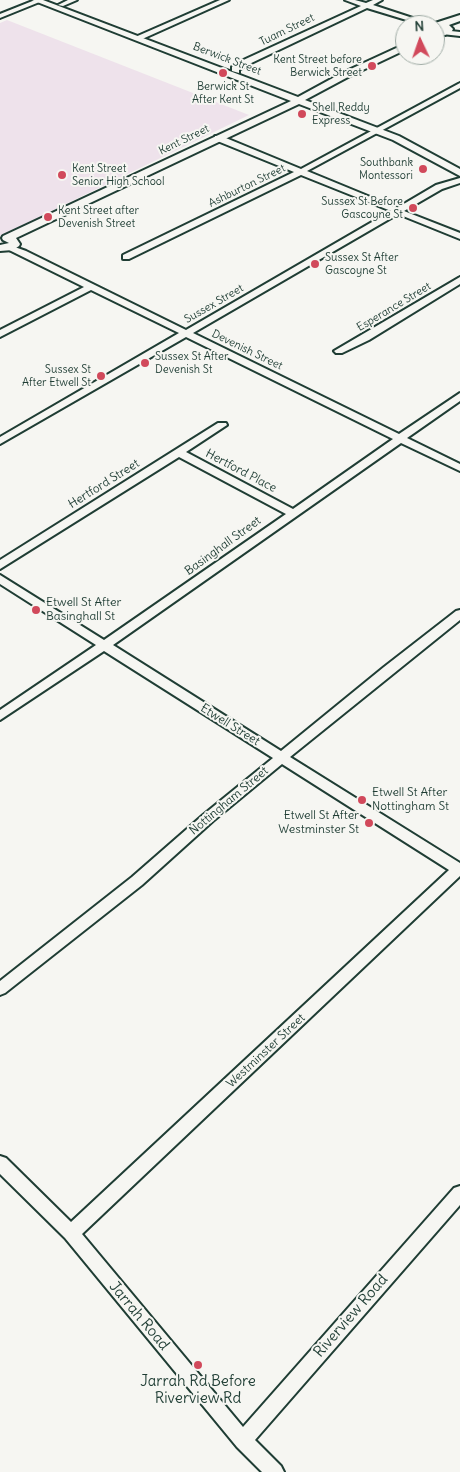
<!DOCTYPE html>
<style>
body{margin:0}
#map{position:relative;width:460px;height:1472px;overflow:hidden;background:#f6f6f2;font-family:Delius,sans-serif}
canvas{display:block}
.north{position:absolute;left:395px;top:15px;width:50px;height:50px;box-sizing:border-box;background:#f6f6f2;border:1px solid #a0aca6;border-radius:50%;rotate:357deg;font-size:14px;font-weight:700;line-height:20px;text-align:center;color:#1f3d34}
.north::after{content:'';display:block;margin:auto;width:18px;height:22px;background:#d1495b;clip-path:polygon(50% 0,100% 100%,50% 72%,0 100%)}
</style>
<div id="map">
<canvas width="460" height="1472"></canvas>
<div class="north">N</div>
</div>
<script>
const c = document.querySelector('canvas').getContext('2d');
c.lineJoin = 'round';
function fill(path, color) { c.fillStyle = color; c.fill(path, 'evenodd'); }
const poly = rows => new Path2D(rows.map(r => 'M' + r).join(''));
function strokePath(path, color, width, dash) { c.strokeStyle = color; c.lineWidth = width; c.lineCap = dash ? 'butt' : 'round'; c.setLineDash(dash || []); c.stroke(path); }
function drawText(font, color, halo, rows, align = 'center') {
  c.font = font + ' Delius,sans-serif'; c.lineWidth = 4; c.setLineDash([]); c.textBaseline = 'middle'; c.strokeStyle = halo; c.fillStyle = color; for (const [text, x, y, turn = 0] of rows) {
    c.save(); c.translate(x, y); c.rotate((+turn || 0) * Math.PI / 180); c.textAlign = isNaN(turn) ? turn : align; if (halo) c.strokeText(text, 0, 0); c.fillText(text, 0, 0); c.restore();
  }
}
const built = poly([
 [7,20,249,115,0,236,0,23]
]);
const minor = poly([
 [35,0,42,1,0,18,0,14,35,0],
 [68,0,77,0,63,6,58,5,68,0],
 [220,0,229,0,140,40,133,38,220,0],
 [345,0,355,0,366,3,373,0,382,0,373,5,434,25,423,25,367,8,245,66,239,70,239,73,232,71,232,67,239,62,361,6,345,0],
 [442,30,460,32,460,36,442,34,442,30],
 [460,83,460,88,307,171,397,208,436,185,460,178,460,183,442,189,404,211,460,233,460,239,398,214,193,333,399,434,460,393,460,401,407,438,460,464,460,471,401,443,113,645,281,751,384,667,456,611,460,610,460,620,290,757,460,863,460,876,82,1234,243,1427,454,1188,460,1186,460,1205,255,1440,281,1466,284,1472,262,1472,237,1447,65,1238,0,1174,0,1156,6,1158,71,1222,449,870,282,764,213,821,142,885,5,993,0,995,0,981,132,877,203,815,273,758,104,651,0,720,0,710,96,645,0,584,0,575,104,640,286,514,179,457,0,569,0,560,218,423,226,423,227,425,186,452,293,509,393,439,186,337,0,444,0,437,179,333,91,290,0,337,0,330,84,287,5,248,9,245,26,251,186,330,391,211,301,175,129,259,123,259,123,255,294,172,215,140,215,136,221,136,301,169,460,83],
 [460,277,460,284,369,340,342,353,336,353,334,351,460,277]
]);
const major = poly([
 [32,0,43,0,298,97,342,73,405,44,405,50,348,77,305,100,399,136,460,169,460,176,393,140,299,104,16,238,20,244,19,246,13,250,0,251,0,245,9,243,3,240,2,238,3,236,291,101,32,0],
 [460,15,460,21,449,25,453,29,452,31,445,35,435,35,435,29,444,29,435,29,435,25,432,24,460,15]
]);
const markers = [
 [372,66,5,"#d1495b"],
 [223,73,5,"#d1495b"],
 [302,114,5,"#d1495b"],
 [423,169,5,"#d1495b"],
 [62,175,5,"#d1495b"],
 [413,208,5,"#d1495b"],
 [48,217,5,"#d1495b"],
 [315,264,5,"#d1495b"],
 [145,363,5,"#d1495b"],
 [101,376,5,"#d1495b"],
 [36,610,5,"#d1495b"],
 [362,800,5,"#d1495b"],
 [369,823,5,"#d1495b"],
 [198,1365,5,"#d1495b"]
];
const farStreetnames = [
 ["Tuam Street",287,30,-26],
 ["Berwick Street",227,59,21],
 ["Kent Street",184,140,-26],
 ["Ashburton Street",247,186,-26],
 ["Sussex Street",214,304,-30],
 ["Esperance Street",394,307,-31],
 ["Devenish Street",247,350,26]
];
const farPoinames = [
 ["Kent Street before",362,60,"right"],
 ["Berwick Street",362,73,"right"],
 ["Berwick St",223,87,"center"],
 ["After Kent St",223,100,"center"],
 ["Shell Reddy",312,108],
 ["Express",312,121],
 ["Southbank",413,163,"right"],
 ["Montessori",413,176,"right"],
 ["Kent Street",72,169],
 ["Senior High School",72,182],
 ["Sussex St Before",403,202,"right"],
 ["Gascoyne St",403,215,"right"],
 ["Kent Street after",58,211],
 ["Devenish Street",58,224],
 ["Sussex St After",325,258],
 ["Gascoyne St",325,271],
 ["Sussex St After",155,357],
 ["Devenish St",155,370],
 ["Sussex St",91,370,"right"],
 ["After Etwell St",91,383,"right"]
];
const streetNames = [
 ["Hertford Place",241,471,28],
 ["Hertford Street",104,484,-32],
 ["Basinghall Street",223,546,-36],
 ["Etwell Street",230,725,32],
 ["Nottingham Street",229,801,-40],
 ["Westminster Street",266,1051,-43]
];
const poiNames = [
 ["Etwell St After",46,603],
 ["Basinghall St",46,617],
 ["Etwell St After",372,793],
 ["Nottingham St",372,807],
 ["Etwell St After",359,816,"right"],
 ["Westminster St",359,830,"right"]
];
const nearStreetnames = [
 ["Jarrah Road",139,1316,50],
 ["Riverview Road",351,1316,-49]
];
const nearPoinames = [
 ["Jarrah Rd Before",198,1382],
 ["Riverview Rd",198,1399]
];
fill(built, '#eee2eb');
strokePath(minor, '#1f3d34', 4);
strokePath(major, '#1f3d34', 4);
fill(minor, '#f6f6f2');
fill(major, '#f6f6f2');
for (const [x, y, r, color] of markers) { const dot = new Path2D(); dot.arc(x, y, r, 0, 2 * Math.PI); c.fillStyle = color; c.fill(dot); strokePath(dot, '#f6f6f2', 2); }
drawText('11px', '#1f3d34', '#f6f6f2', farStreetnames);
drawText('11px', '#1f3d34', '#f6f6f2', farPoinames, 'left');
drawText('12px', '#1f3d34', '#f6f6f2', streetNames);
drawText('12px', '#1f3d34', '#f6f6f2', poiNames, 'left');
drawText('15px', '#1f3d34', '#f6f6f2', nearStreetnames);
drawText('15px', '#1f3d34', '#f6f6f2', nearPoinames);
</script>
